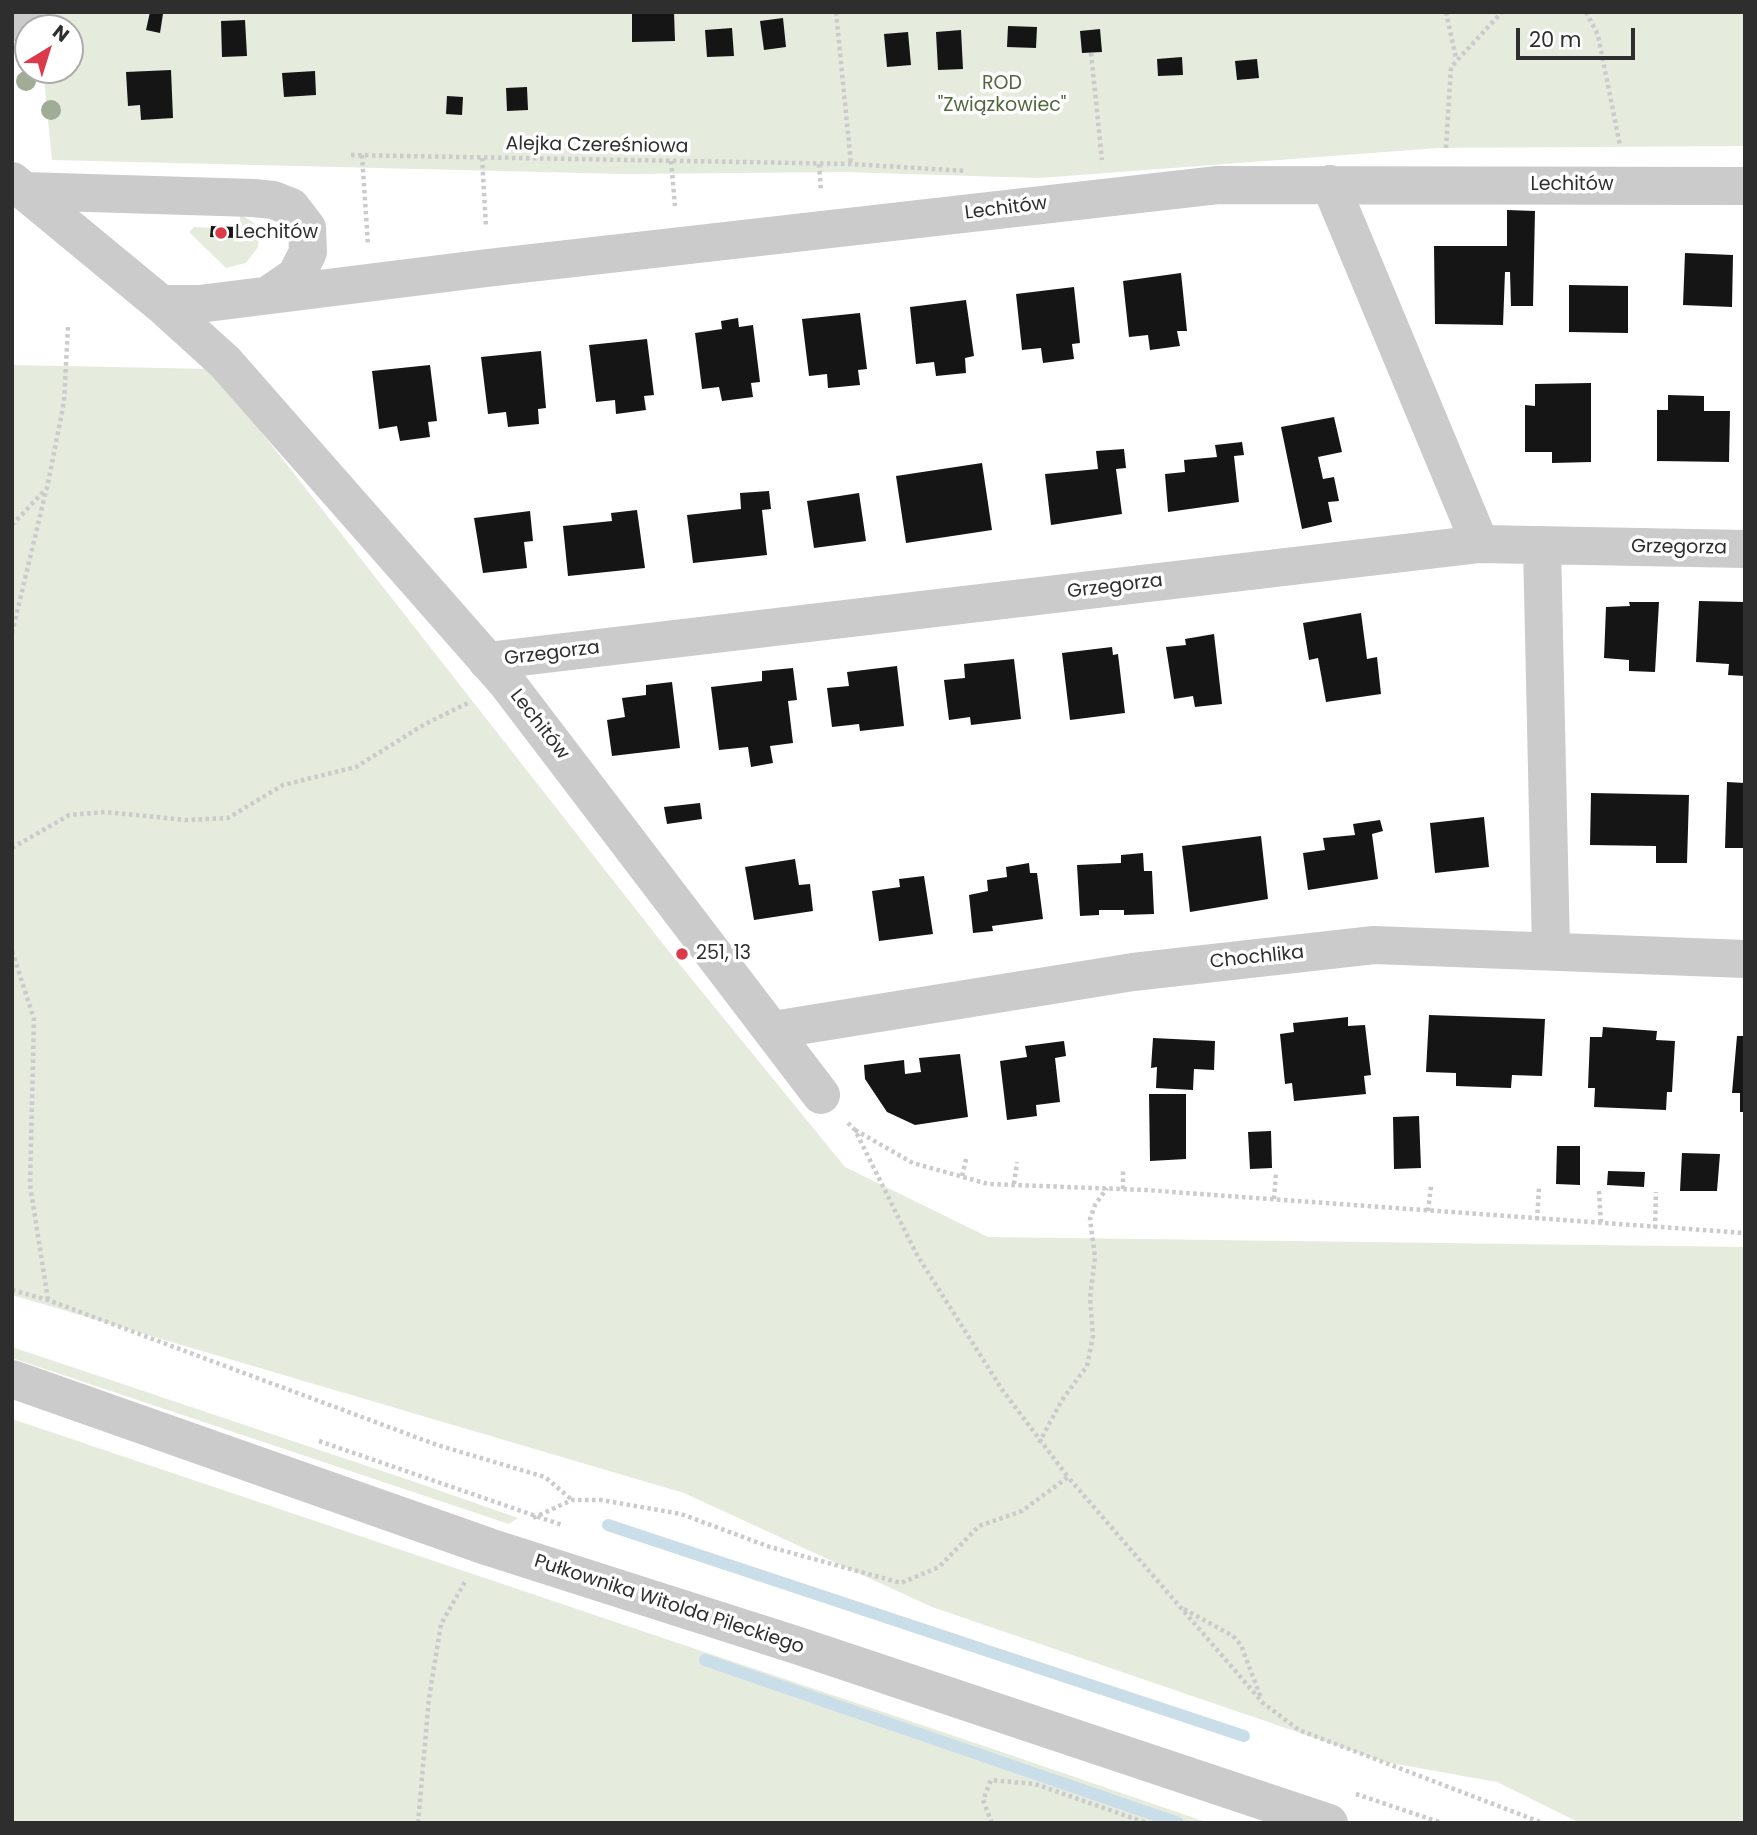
<!DOCTYPE html>
<meta charset="utf-8">
<style>
body{margin:0}
#map{position:relative;width:1757px;height:1835px;overflow:hidden;background:#fff;font-family:Poppins,sans-serif}
canvas{display:block}
.frame{position:absolute;inset:0;border:14px solid #2e2e2e;pointer-events:none}
.north{position:absolute;left:14px;top:14px;width:70px;height:70px;box-sizing:border-box;background:#fff;border:2px solid #ababab;border-radius:50%;rotate:38deg;font-size:19px;font-weight:700;line-height:28px;text-align:center;color:#2e2e2e}
.north::after{content:'';display:block;margin:auto;width:24px;height:32px;background:#dc3a4a;clip-path:polygon(50% 0,100% 100%,50% 72%,0 100%)}
.scale{position:absolute;left:1516px;top:28px;width:119px;height:32px;box-sizing:border-box;border:4px solid #2e2e2e;border-top:0;padding-left:9px;font-size:21px;line-height:24px;white-space:nowrap;color:#2e2e2e;-webkit-text-stroke:5px #fff;paint-order:stroke}
</style>
<div id="map">
<canvas width="1757" height="1835"></canvas>
<div class="frame"></div>
<div class="north">N</div>
<div class="scale">20 m</div>
</div>
<script>
const c = document.querySelector('canvas').getContext('2d');
c.lineJoin = 'round';
function fill(path, color) { c.fillStyle = color; c.fill(path, 'evenodd'); }
const poly = rows => new Path2D(rows.map(r => 'M' + r).join(''));
function strokePath(path, color, width, dash) { c.strokeStyle = color; c.lineWidth = width; c.lineCap = dash ? 'butt' : 'round'; c.setLineDash(dash || []); c.stroke(path); }
function drawText(font, color, halo, rows, align = 'center') {
  c.font = font + ' Poppins,sans-serif'; c.lineWidth = 7; c.setLineDash([]); c.textBaseline = 'middle'; c.strokeStyle = halo; c.fillStyle = color; for (const [text, x, y, turn = 0] of rows) {
    c.save(); c.translate(x, y); c.rotate((+turn || 0) * Math.PI / 180); c.textAlign = isNaN(turn) ? turn : align; if (halo) c.strokeText(text, 0, 0); c.fillText(text, 0, 0); c.restore();
  }
}
const green = poly([
 [56,12,1745,12,1745,146,1438,148,1039,178,844,172,623,174,52,160,43,70,70,70,70,28,38,27],
 [240,214,254,223,259,236,258,247,246,263,226,268,189,232,194,227,211,228,211,237,239,237],
 [12,365,212,369,663,944,845,1167,988,1237,1745,1247,1745,1823,1580,1823,1497,1782,1385,1762,932,1607,684,1493,12,1295],
 [12,1347,412,1481,518,1518,509,1524,12,1358],
 [12,1419,990,1748,1209,1823,12,1823]
]);
const stream = poly([
 [608,1525,1244,1736],
 [705,1660,1178,1823]
]);
const building = poly([
 [150,12,163,14,160,33,146,30],
 [632,12,674,12,675,41,632,42],
 [783,18,786,47,764,50,760,21],
 [245,20,247,56,222,57,221,21],
 [1008,26,1037,27,1036,48,1007,47],
 [732,28,734,56,707,57,705,30],
 [1100,29,1102,52,1082,53,1080,31],
 [961,30,963,69,938,70,936,32],
 [908,32,911,65,887,67,884,34],
 [1182,57,1183,75,1158,76,1157,59],
 [1257,59,1259,78,1237,80,1235,61],
 [171,70,173,118,141,120,140,105,128,106,126,72],
 [315,71,316,95,284,97,282,73],
 [527,87,528,110,507,111,506,88],
 [447,96,463,97,462,115,446,114],
 [1507,210,1535,211,1533,306,1511,306,1510,272,1505,272,1503,325,1435,324,1434,246,1507,246],
 [211,226,237,227,236,238,210,237],
 [1685,253,1733,255,1732,307,1683,305],
 [1181,273,1187,331,1177,331,1180,346,1150,350,1148,335,1129,337,1123,281],
 [1569,285,1628,286,1628,333,1569,332],
 [1074,287,1080,343,1072,344,1074,359,1043,363,1041,348,1022,350,1016,294],
 [966,300,974,356,965,358,966,373,936,376,934,362,916,364,910,307],
 [860,313,867,369,858,370,860,385,828,388,827,374,809,376,802,319],
 [738,318,739,327,753,325,760,382,751,383,753,397,722,401,719,387,702,389,695,333,722,329,721,321],
 [647,339,654,395,644,396,646,410,616,414,615,400,596,402,589,345],
 [541,351,546,408,538,409,539,424,508,427,506,412,488,414,481,357],
 [430,365,437,421,428,422,430,437,400,441,397,426,379,429,372,371],
 [1591,383,1591,462,1552,463,1552,452,1525,452,1525,405,1535,406,1535,384],
 [1668,395,1704,396,1704,411,1730,411,1729,462,1657,461,1657,410,1668,410],
 [1334,417,1342,452,1318,457,1323,479,1334,477,1339,501,1328,502,1332,522,1302,529,1281,427],
 [1242,442,1244,455,1234,456,1239,502,1168,512,1165,474,1185,472,1184,460,1217,457,1215,445],
 [1124,449,1126,468,1116,469,1122,514,1051,525,1045,474,1098,469,1096,451],
 [982,463,992,530,906,543,896,476],
 [769,491,771,509,762,510,767,555,693,563,687,515,741,509,740,493],
 [859,493,866,541,814,548,807,501],
 [637,510,645,568,568,576,563,526,612,521,611,513],
 [530,511,533,541,524,542,527,568,483,573,474,518],
 [1699,601,1745,602,1745,676,1728,675,1729,664,1696,662],
 [1629,602,1659,602,1655,672,1629,671,1629,660,1604,658,1606,607,1630,606],
 [1361,613,1367,659,1377,657,1381,694,1326,702,1318,658,1309,660,1303,623],
 [1214,634,1222,704,1195,707,1193,696,1174,699,1166,647,1186,645,1185,639],
 [1112,647,1113,655,1118,654,1125,713,1070,720,1062,653],
 [1014,659,1021,719,971,725,970,717,949,720,944,680,965,678,964,664],
 [897,666,904,726,860,731,859,724,832,727,827,688,849,686,847,672],
 [793,668,797,700,788,701,793,743,770,746,773,763,751,767,748,747,719,750,711,687,762,681,762,671],
 [672,682,680,748,612,756,607,720,625,717,622,698,646,695,646,685],
 [1727,782,1745,783,1745,848,1725,848],
 [1591,793,1689,795,1687,863,1656,863,1656,846,1590,845],
 [700,803,702,819,667,824,664,807],
 [1484,817,1489,867,1435,873,1430,823],
 [1380,820,1383,831,1372,834,1378,879,1308,890,1303,853,1325,850,1323,838,1355,835,1353,824],
 [1261,836,1268,899,1190,912,1182,846],
 [1143,853,1144,871,1152,871,1154,914,1124,915,1124,910,1099,910,1099,915,1080,916,1077,865,1121,863,1121,855],
 [795,859,799,885,810,884,813,911,754,920,745,867],
 [1029,863,1030,873,1037,873,1043,919,992,926,993,931,973,933,969,895,988,891,987,880,1007,877,1006,867],
 [924,876,933,934,879,941,872,891,900,887,899,879],
 [1429,1015,1545,1019,1542,1076,1512,1075,1511,1088,1483,1087,1456,1086,1456,1073,1426,1072],
 [1348,1017,1348,1026,1365,1025,1371,1075,1364,1076,1366,1094,1294,1101,1292,1083,1285,1084,1280,1034,1294,1032,1293,1023],
 [1603,1027,1657,1031,1656,1040,1675,1041,1672,1092,1667,1092,1666,1110,1594,1107,1595,1088,1588,1088,1590,1037,1602,1037],
 [1737,1036,1745,1036,1745,1112,1740,1112,1740,1093,1732,1093],
 [1153,1038,1215,1041,1214,1070,1194,1069,1193,1090,1156,1088,1157,1067,1151,1068],
 [1064,1041,1066,1056,1055,1058,1060,1102,1036,1105,1037,1116,1007,1120,1000,1061,1027,1057,1025,1046],
 [960,1054,968,1117,915,1125,887,1112,865,1079,864,1065,904,1060,905,1074,921,1072,919,1058],
 [1149,1094,1186,1094,1186,1159,1150,1161],
 [1419,1116,1421,1168,1394,1169,1393,1117],
 [1271,1131,1272,1168,1250,1169,1248,1132],
 [1557,1146,1580,1146,1580,1185,1556,1184],
 [1682,1153,1720,1154,1717,1191,1680,1191],
 [1608,1171,1645,1172,1644,1187,1607,1185]
]);
const path = poly([
 [836,12,851,164],
 [1446,12,1456,58],
 [1586,12,1598,35,1620,146],
 [1091,53,1102,160],
 [1446,148,1451,67,1502,12],
 [351,155,851,164,966,171],
 [362,155,368,245],
 [482,158,486,227],
 [671,161,675,206],
 [819,164,821,191],
 [12,525,47,488,64,402,68,327],
 [12,633,46,491],
 [12,848,69,815,105,812,186,820,228,818,283,785,356,767,425,724,470,702],
 [12,951,34,1019,30,1185,48,1300],
 [848,1123,855,1130,917,1255,1003,1391,1068,1477],
 [855,1130,913,1163,988,1184,1146,1190,1745,1233],
 [962,1176,967,1156],
 [1014,1184,1017,1162],
 [1123,1189,1123,1169],
 [1599,1191,1601,1224],
 [1274,1199,1276,1173],
 [1428,1211,1431,1186],
 [1537,1220,1539,1188],
 [1655,1228,1656,1192],
 [12,1290,48,1300,437,1445,545,1477,572,1500],
 [319,1441,562,1525],
 [1039,1443,1062,1400,1087,1366,1093,1336,1090,1298,1095,1257,1090,1219,1095,1205,1107,1188],
 [533,1518,572,1500,601,1500,681,1514,770,1547,901,1583,939,1567,979,1526,1022,1511,1068,1477,1263,1703,1299,1730,1543,1823],
 [1184,1609,1233,1636,1241,1645,1261,1698],
 [1356,1794,1442,1823],
 [418,1823,429,1698,441,1624,466,1580],
 [992,1823,983,1800,991,1780,1035,1784,1147,1823]
]);
const minor = poly([
 [12,22,24,12],
 [12,181,161,304,225,362,507,683,821,1095],
 [1330,184,1480,544],
 [24,191,253,198,273,200,291,207,307,228,308,252,296,276,271,293],
 [161,304,199,304,487,268,1218,185,1745,186],
 [1542,545,1551,949],
 [487,661,1480,544,1745,549],
 [773,1030,1133,972,1374,945,1745,959]
]);
const tertiary = poly([
 [12,1379,489,1547,799,1646,1329,1823]
]);
const trees = [
 [26,81],
 [51,110]
];
const markers = [
 [221,233,7,"#dc3a4a"],
 [682,954,7,"#dc3a4a"]
];
const parkNames = [
 ["ROD",1002,84],
 ["\"Związkowiec\"",1002,106]
];
const streetNames = [
 ["Alejka Czereśniowa",597,146,1],
 ["Lechitów",1572,185],
 ["Lechitów",1006,209,-7],
 ["Grzegorza",1679,548,1],
 ["Grzegorza",1115,587,-7],
 ["Grzegorza",552,654,-7],
 ["Lechitów",539,725,52],
 ["Chochlika",1257,958,-6],
 ["Pułkownika Witolda Pileckiego",669,1605,18]
];
const poiNames = [
 ["Lechitów",235,233],
 ["251, 13",696,954]
];
fill(green, '#e5ebdd');
strokePath(stream, '#cadeea', 12);
fill(building, '#151515');
strokePath(path, '#cbcbcb', 4.5, [3.5, 3.5]);
strokePath(minor, '#cbcbcb', 38);
strokePath(tertiary, '#cbcbcb', 38);
c.fillStyle = '#a0ac95';
for (const [x, y] of trees) { c.beginPath(); c.arc(x, y, 10, 0, 2 * Math.PI); c.fill(); }
for (const [x, y, r, color] of markers) { const dot = new Path2D(); dot.arc(x, y, r, 0, 2 * Math.PI); c.fillStyle = color; c.fill(dot); strokePath(dot, '#fff', 2.5); }
drawText('19px', '#53683e', '#fff', parkNames);
drawText('19px', '#2e2e2e', '#fff', streetNames);
drawText('19px', '#2e2e2e', '#fff', poiNames, 'left');
</script>
